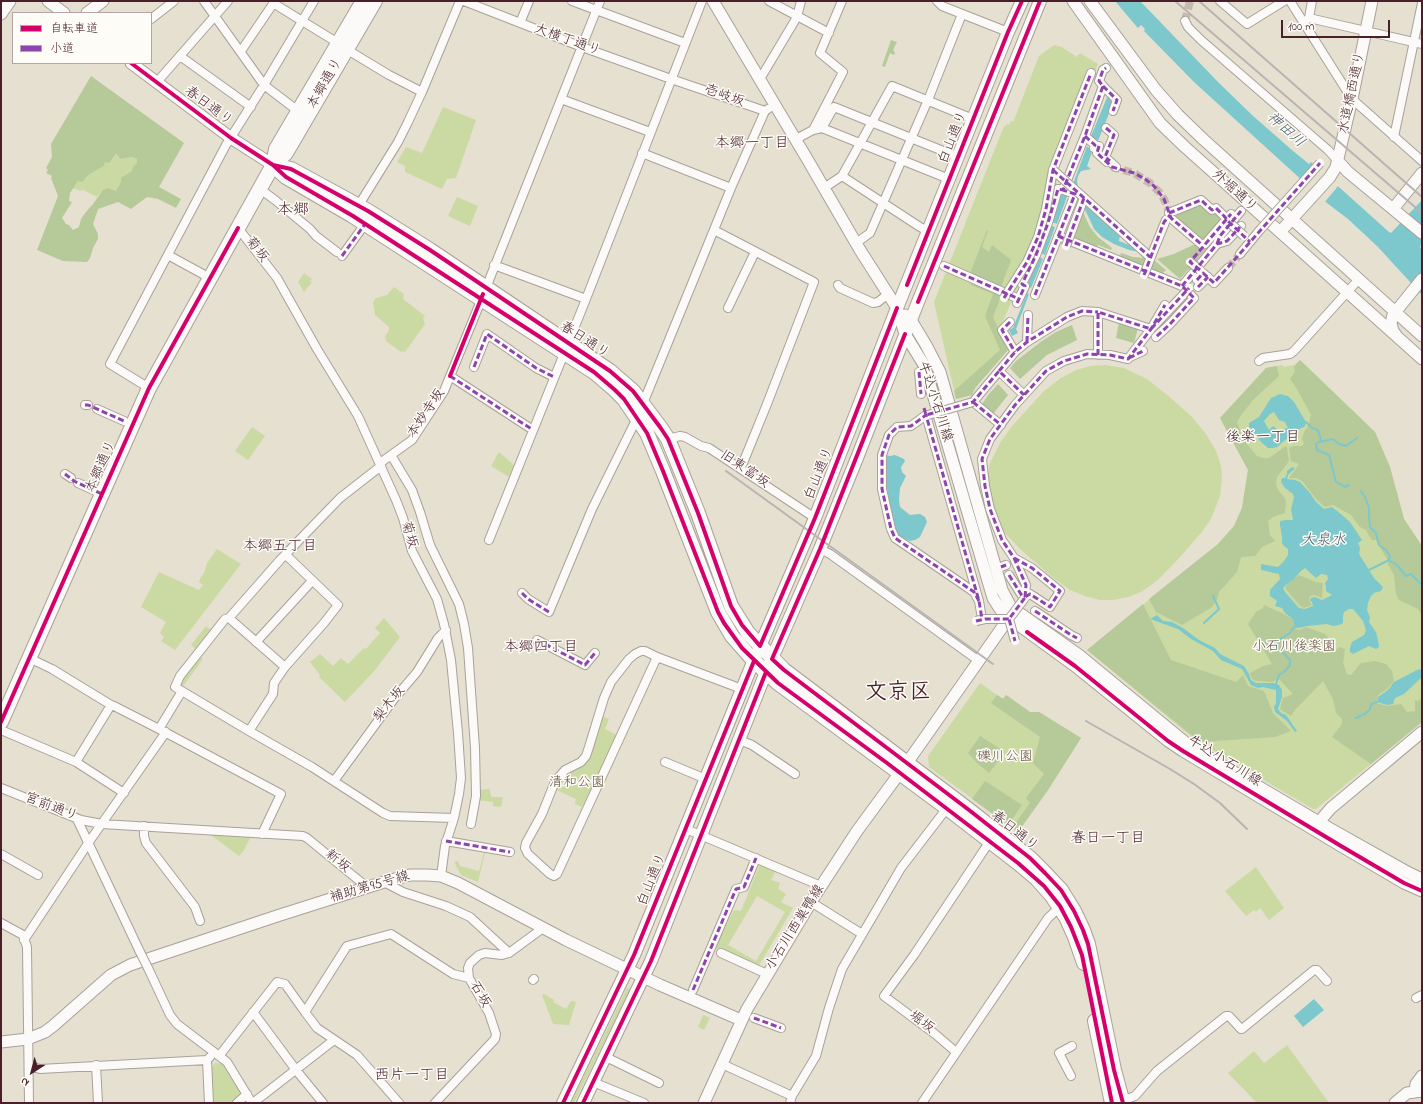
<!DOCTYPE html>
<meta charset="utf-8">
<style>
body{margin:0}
#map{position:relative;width:1423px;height:1104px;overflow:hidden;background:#e5e0d0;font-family:"Indie Flower","Klee One",sans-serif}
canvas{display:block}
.frame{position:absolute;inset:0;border:2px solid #4a1f2b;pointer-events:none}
.legend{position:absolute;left:12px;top:12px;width:140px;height:52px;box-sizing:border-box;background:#fdfcf7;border:1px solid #b5a4a5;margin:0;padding:5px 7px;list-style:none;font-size:12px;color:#4a1f2b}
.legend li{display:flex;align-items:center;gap:8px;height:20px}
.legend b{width:20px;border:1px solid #b5a4a5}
.north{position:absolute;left:12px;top:1052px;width:40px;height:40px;-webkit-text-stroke:3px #fdfcf7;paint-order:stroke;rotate:216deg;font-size:11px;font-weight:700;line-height:16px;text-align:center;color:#4a1f2b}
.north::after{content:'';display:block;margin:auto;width:14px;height:18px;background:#4a1f2b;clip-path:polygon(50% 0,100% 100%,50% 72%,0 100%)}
.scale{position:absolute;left:1281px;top:20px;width:109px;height:18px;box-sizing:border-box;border:2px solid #4a1f2b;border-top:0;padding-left:5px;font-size:12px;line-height:14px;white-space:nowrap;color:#4a1f2b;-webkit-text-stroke:3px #fdfcf7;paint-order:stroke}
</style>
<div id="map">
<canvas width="1423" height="1104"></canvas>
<div class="frame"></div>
<ul class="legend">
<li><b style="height:5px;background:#d6006c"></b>自転車道</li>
<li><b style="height:5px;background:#8e44ad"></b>小道</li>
</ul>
<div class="north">N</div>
<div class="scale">100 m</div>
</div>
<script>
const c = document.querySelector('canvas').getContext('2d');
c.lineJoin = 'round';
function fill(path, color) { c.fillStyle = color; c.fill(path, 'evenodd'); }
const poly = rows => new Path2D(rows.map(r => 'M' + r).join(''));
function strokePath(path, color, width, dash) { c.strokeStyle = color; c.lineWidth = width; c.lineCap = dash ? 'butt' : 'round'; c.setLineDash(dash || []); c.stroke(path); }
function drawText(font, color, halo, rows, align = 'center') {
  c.font = font + ' "Indie Flower","Klee One",sans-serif'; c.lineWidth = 3; c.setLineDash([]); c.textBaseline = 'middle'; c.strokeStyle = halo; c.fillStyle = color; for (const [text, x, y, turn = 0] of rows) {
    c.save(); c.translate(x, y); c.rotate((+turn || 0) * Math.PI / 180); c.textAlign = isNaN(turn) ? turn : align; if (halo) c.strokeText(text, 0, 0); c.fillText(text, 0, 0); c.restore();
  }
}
const green = poly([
 [1054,45,1062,47,1077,57,1080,53,1098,64,1058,168,1056,192,1030,264,1015,294,999,330,1008,350,975,388,972,395,956,399,934,302,1004,126,1006,126,1007,124,1009,125,1011,121,1013,122,1014,120,1039,56],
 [443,107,476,120,456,178,447,179,442,189,405,172,405,166,397,162,406,147,422,153],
 [116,154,117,154,120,159,132,157,137,159,137,163,132,171,127,174,116,191,99,194,97,197,83,190,82,190,81,191,73,188,78,181,87,178,90,174,104,166,105,162,113,158],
 [457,197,478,206,470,226,448,216],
 [304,273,312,279,310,281,312,282,304,292,298,282],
 [394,287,404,294,403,299,425,316,423,318,425,324,405,352,402,351,401,352,386,341,385,336,389,330,389,327,375,315,373,302,376,298,387,295],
 [1300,360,1375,432,1390,467,1404,519,1422,546,1422,722,1316,809,1313,809,1194,739,1087,650,1218,544,1234,526,1242,508,1248,470,1220,418,1266,368,1283,365,1283,367,1294,365],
 [1106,365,1124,368,1147,379,1172,399,1192,417,1206,434,1216,451,1221,466,1222,478,1220,496,1211,519,1201,533,1181,556,1158,580,1141,592,1128,597,1113,600,1100,600,1085,596,1070,590,1052,577,1020,549,1005,533,995,519,987,478,990,463,1000,443,1012,426,1044,391,1061,378,1076,370,1090,366],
 [252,427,265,436,248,460,235,451],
 [499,452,514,465,509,477,491,466],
 [217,549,241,564,175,650,161,641,164,637,160,633,166,622,141,607,159,572,199,590,203,585,199,582,200,579,204,573,207,563],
 [384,618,400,637,376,669,345,702,319,677,320,675,310,662,320,654,333,666,341,658,348,664,364,648,366,649,380,633,375,628],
 [206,626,212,631,197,650,191,645],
 [199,657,203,659,182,688,180,687,179,681],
 [980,683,1003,699,1006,695,1030,712,1039,712,1081,738,1048,790,1018,832,929,767,928,756],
 [603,716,609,719,605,729,617,735,582,807,575,804,576,799,555,789,563,776,570,770,576,769],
 [490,789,491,797,503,797,501,807,493,806,493,802,478,800,478,790],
 [213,832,248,835,250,838,244,850,239,856,211,835],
 [485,849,486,849,478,882,461,875,454,862,458,861,460,866,479,871],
 [760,864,776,870,771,880,780,883,778,889,786,894,781,902,793,908,758,967,712,946,721,926,725,927,734,910,741,911],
 [757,896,785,912,756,961,728,945],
 [1256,867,1284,908,1269,920,1260,908,1256,912,1254,910,1246,916,1225,891],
 [627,988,630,989,607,1036,574,1103,571,1103],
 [544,994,554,1000,553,1002,566,1009,571,1001,576,1002,569,1025,553,1024,542,995],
 [703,1015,710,1018,704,1030,698,1027],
 [1287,1045,1329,1103,1257,1103,1228,1073,1254,1051,1264,1063],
 [215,1063,224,1064,241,1090,242,1094,241,1097,233,1103,214,1103,211,1069]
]);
const forest = poly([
 [891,40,897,42,893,50,895,53,894,55,890,53,885,67,882,66],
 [91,76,184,143,159,187,181,199,176,208,158,199,147,197,131,209,118,202,98,209,93,224,98,234,98,239,93,248,90,258,87,262,63,261,37,250,58,196,51,178,52,176,46,173,48,170,46,168,52,157,51,144],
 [116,154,117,154,120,159,132,157,137,159,137,163,133,167,132,171,121,178,121,182,116,191,108,188,103,190,93,204,86,212,81,219,79,227,73,230,69,225,66,224,62,218,72,202,69,201,70,193,78,181,82,182,90,174,104,166,105,162,109,163],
 [1200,202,1215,210,1223,217,1221,232,1180,279,1157,259,1174,254,1193,245,1197,245,1201,243,1173,217,1172,212],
 [1083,212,1090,227,1098,237,1112,248,1111,250,1098,245,1096,249,1072,238],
 [987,230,988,231,982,247,989,252,992,245,1011,260,998,295,1001,296,993,317,1008,350,975,388,972,395,956,399,954,391,1000,350,985,316,993,294,971,285,974,277,971,271],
 [1121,253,1133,257,1146,258,1142,268,1112,255,1113,254,1120,256],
 [1154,260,1166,270,1161,275,1150,270],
 [1119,322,1138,328,1134,343,1116,338],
 [1072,325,1077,340,1047,355,1020,379,1010,368,1016,361,1042,341,1056,332],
 [1300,360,1375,432,1390,467,1404,519,1422,546,1422,622,1421,621,1421,614,1418,609,1399,600,1396,594,1394,575,1388,564,1387,559,1376,540,1372,540,1368,534,1366,530,1360,527,1351,515,1333,505,1325,507,1317,500,1302,481,1296,478,1289,478,1299,464,1291,461,1289,448,1293,446,1302,446,1304,444,1302,439,1304,432,1308,427,1311,415,1297,389,1290,379,1295,372,1294,367],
 [1277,366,1279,376,1253,400,1242,414,1237,422,1243,439,1257,456,1263,458,1269,458,1286,446,1287,448,1289,461,1277,477,1276,483,1277,488,1286,500,1285,513,1273,517,1268,521,1270,535,1275,541,1262,547,1255,556,1241,557,1237,572,1219,592,1217,600,1212,607,1182,625,1156,612,1149,599,1218,544,1234,526,1242,508,1248,470,1220,418,1266,368],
 [998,384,1008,395,993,414,982,404,989,394],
 [1299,575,1316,582,1323,583,1322,598,1314,595,1310,596,1309,600,1312,605,1304,608,1300,606,1285,588,1288,583],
 [1143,604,1171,660,1236,682,1243,675,1248,686,1264,691,1273,713,1291,731,1275,737,1200,742,1087,650],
 [1264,605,1284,614,1293,619,1296,629,1300,630,1306,627,1325,634,1328,637,1328,641,1323,645,1326,651,1328,650,1334,652,1339,647,1345,649,1343,663,1347,674,1351,675,1361,663,1375,661,1386,664,1392,671,1394,681,1387,689,1378,695,1376,703,1387,706,1401,704,1407,712,1415,711,1415,700,1419,701,1422,697,1422,722,1371,764,1332,737,1342,724,1342,719,1336,713,1333,699,1323,681,1295,710,1291,716,1283,711,1280,709,1283,698,1293,694,1279,679,1272,682,1256,681,1252,679,1250,673,1263,666,1272,664,1248,624,1256,612,1263,608],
 [997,695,1003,699,1006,695,1030,712,1039,712,1081,738,1048,790,1018,832,1012,828,1030,803,1026,798,1044,774,1033,763,1040,737,991,703],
 [980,736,1005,752,989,773,978,764,968,753],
 [985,781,1022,805,1008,825,972,799]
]);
const water = poly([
 [1115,1,1140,1,1218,82,1252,115,1293,151,1309,164,1311,162,1389,232,1391,233,1422,200,1422,242,1420,247,1422,250,1422,295,1378,247,1348,219,1327,203,1194,82,1144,31,1145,29,1141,25,1138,28,1137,27],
 [1108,95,1114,101,1098,141,1091,136],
 [1087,146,1092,152,1087,166,1091,169,1081,171,1078,176,1077,181,1078,187,1073,184],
 [1057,192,1068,194,1057,224,1049,221],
 [1086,204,1120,235,1119,241,1135,247,1140,252,1129,250,1114,244,1102,237,1094,229,1089,218,1084,208],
 [1048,225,1055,227,1045,255,1037,251],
 [1036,255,1043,259,1031,288,1023,283],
 [1027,293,1029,294,1016,329,1018,333,1012,336,1009,330,1013,328],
 [1280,394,1288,396,1294,402,1306,422,1305,426,1302,428,1296,430,1293,433,1292,432,1290,436,1277,447,1273,448,1268,448,1261,442,1249,427,1249,423,1259,417,1271,398],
 [1274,412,1279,420,1285,422,1288,428,1278,430,1273,426,1269,430,1264,421,1270,414],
 [886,455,890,456,895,455,904,459,905,461,901,467,902,472,906,476,900,488,899,500,900,507,910,515,920,514,925,517,927,522,920,537,915,540,910,541,899,536,892,521,886,482],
 [1292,467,1295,468,1288,475,1287,479,1295,480,1300,482,1310,493,1316,502,1324,509,1332,507,1342,515,1350,522,1362,540,1358,543,1360,548,1359,554,1374,578,1383,587,1381,591,1374,593,1371,596,1368,603,1367,610,1370,617,1369,622,1376,632,1379,645,1379,647,1376,649,1369,646,1353,654,1350,652,1350,648,1352,642,1364,635,1366,630,1363,621,1353,609,1349,609,1344,612,1343,616,1343,623,1339,625,1333,626,1327,624,1307,626,1298,628,1295,627,1293,619,1285,613,1282,608,1275,606,1277,601,1270,596,1270,590,1280,579,1279,574,1261,570,1261,564,1278,567,1284,561,1288,555,1288,549,1284,546,1282,543,1282,537,1280,525,1280,521,1286,520,1293,520,1291,509,1294,497,1293,494,1285,488,1281,482,1282,478,1285,478,1287,474,1287,471],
 [1305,568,1316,578,1321,574,1327,575,1328,579,1325,583,1326,587,1326,591,1332,595,1322,600,1315,597,1311,598,1310,600,1312,602,1313,606,1305,609,1299,608,1285,592,1283,588,1288,583,1293,580,1301,571],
 [1157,615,1163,621,1172,622,1183,628,1199,640,1215,648,1220,654,1244,666,1249,674,1251,680,1256,683,1273,683,1279,685,1282,690,1282,697,1278,709,1281,713,1286,715,1297,731,1295,732,1287,721,1275,712,1274,707,1276,703,1276,690,1263,687,1258,688,1251,685,1242,669,1221,660,1213,651,1191,639,1178,629,1150,619],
 [1422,669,1422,677,1404,694,1395,698,1393,704,1387,705,1377,702,1378,697,1388,690,1394,682,1417,670],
 [1314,999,1324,1010,1303,1027,1294,1016]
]);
const pier = poly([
 [1320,169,1339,185,1324,203,1305,186]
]);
const stream = poly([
 [1306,422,1312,428,1318,430,1321,441],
 [1349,485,1345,487,1336,482,1329,455,1317,450,1316,444,1319,442,1333,439,1339,444,1346,446,1357,438],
 [1361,491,1365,497,1369,508,1369,516,1370,527,1376,533,1379,545,1386,550,1390,556,1389,560,1369,570],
 [1389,560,1397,565,1406,576,1411,574,1422,585],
 [1204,623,1219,609,1213,596],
 [1276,684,1279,675,1284,672,1290,665,1290,660,1278,648,1277,643,1280,639,1290,633,1293,628,1295,627],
 [1356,718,1365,714,1370,709,1371,704,1377,702]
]);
const streetTunnel = poly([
 [1185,21,1190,1],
 [1112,167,1134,173,1150,183,1160,193,1164,199,1172,219],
 [1190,262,1205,244],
 [1228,268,1240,254]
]);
const street = poly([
 [204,1,264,85,298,111],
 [464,1,582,47,671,79,765,111,768,109],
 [572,1,685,43],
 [769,1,829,33],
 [937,1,942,6,1008,32],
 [1220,1,1247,24,1284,1],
 [1290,1,1352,99,1422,161],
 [273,3,338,43],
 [1309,18,1422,44],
 [151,19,174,1],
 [1185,21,1188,27,1201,40,1328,150,1338,161],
 [1304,22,1309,18,1312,1],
 [520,23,529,1],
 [346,49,389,75,422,92],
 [241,51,275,1],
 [180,56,251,107],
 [760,79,797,17,801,1],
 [157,82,228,1],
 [1103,86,1117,100,1113,111],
 [561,99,650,132],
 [822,128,834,107,958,157],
 [1106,128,1114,135,1105,157,1116,167],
 [813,130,843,72,820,53,842,1],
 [1085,136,1095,145,1094,148],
 [1394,137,1422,3],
 [796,139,813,130,822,128,949,179],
 [1099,146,1097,153,1107,162],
 [642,153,731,188],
 [1053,170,1091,73],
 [842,176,920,227,928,231],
 [824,188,842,176,892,86,973,119],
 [260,189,275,200,310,229,316,236,337,252],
 [357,208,398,142,408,122,422,92,460,1],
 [1169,213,1201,200,1212,210,1216,208,1224,216,1229,222],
 [1173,220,1201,244],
 [238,228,277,278,317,349,358,416,396,500,403,518,412,551,437,599,444,624,451,660,458,733,461,778,459,794,454,818,445,846,441,876],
 [714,230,814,282,767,404,743,463,740,468],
 [1058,236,1182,286,1194,298,1170,324,1156,337],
 [856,243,870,233,928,100,962,14],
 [1205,244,1231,214],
 [1217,244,1220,236,1241,211],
 [1152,254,1166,220],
 [1240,254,1259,231],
 [168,255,210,278],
 [342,256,365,224],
 [494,265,586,299],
 [944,266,1019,299],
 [1197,280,1203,273,1214,283,1228,268],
 [838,285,840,288,873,303,878,302,888,294],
 [1182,286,1217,244,1227,241,1241,226],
 [1198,287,1208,277],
 [1035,295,1075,194,1063,190],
 [1017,303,1025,286,1022,284,1036,255,1048,223,1058,189,1063,190,1085,136,1103,86,1099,81,1103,70,1106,68],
 [728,308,755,252],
 [1010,322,1002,330,1015,352],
 [1027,342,1028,315],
 [1098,355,1098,312,1151,329,1183,295],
 [1130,357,1143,351],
 [1259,361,1263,358,1290,354,1294,351,1359,279],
 [474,367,487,334,536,368,554,377],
 [999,371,1015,352,1027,342,1067,317,1082,311,1098,312],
 [919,372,921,394],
 [450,376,533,430],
 [149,388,110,364,226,145,264,85,314,1],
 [85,405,88,405],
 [642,406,731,188,765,111],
 [97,409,124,421],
 [1001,425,973,402,999,371,1024,395],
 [668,439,680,436,685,437,701,446,709,448,815,518],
 [391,455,412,490,420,512,430,545,459,604,464,624,468,648,475,748,476,796,471,824],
 [380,463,412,440,444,391,478,308,600,1],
 [381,466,340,498,280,560,229,618,225,619,214,633,180,676,175,687,249,731,312,767,383,813,390,816,454,818],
 [65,474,71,478],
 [78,483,102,494],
 [489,540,586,299,702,1],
 [820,549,830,554,979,661],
 [1014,558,1032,568,1060,591,1050,607,1030,594,1025,597],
 [1001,567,1006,565],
 [1009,575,1024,599],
 [522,593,528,599,549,612,592,509,638,416],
 [1025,597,1026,585,1014,558,1002,540,990,509,985,486,982,459,990,439,1015,405,1046,371,1064,361,1087,354,1110,355,1128,359,1151,329,1165,305],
 [979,601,974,592,895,538,891,529,882,489,882,455,889,435,897,427,911,426,926,415,979,601,982,619],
 [1035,611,1071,635,1077,638],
 [229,618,285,667],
 [537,640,585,665,595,653],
 [256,642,312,581],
 [657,657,557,874,554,876,550,874,528,854,525,848,526,843,542,814,554,784,559,777,565,770,581,762,586,756,589,747,604,698,611,682,629,659,635,654,641,651,645,651,657,657,742,689],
 [29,658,52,669,111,705,114,706,159,729,281,794,262,834],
 [159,729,182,691],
 [1,730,76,762,124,793],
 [249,731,273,694,274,683,285,667,324,623,338,605,286,555],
 [739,740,752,745,795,774],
 [76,762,111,705],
 [665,762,706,779],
 [334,781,394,699,417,672,438,638,446,630],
 [1,788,81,820,102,824,303,836,307,838,367,887],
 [77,819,140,952],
 [144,826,144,836,146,843,195,907,200,921],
 [686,829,821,886],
 [446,841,510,852],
 [1,854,38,875],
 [384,882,403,892,446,906,470,917,509,953],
 [811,902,862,934],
 [1,923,23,935,27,947,29,1103],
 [24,940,91,839,166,732],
 [721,953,767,974],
 [148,968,170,1015,177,1024,227,1062,252,1103],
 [533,980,534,979],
 [693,990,736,889,744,887,756,858],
 [1416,998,1422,995],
 [253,1012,296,1070,323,1103],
 [305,1012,317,1028,357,1055,399,1103],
 [754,1018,781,1028],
 [956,1052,935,1034,884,996,914,955,990,841],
 [219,1056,277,982,285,984,305,1012,347,946,391,934,453,974,469,978],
 [606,1057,659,1083],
 [722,1064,792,1096],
 [96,1065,98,1103],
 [30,1066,40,1069,207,1060],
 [1071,1076,1059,1053,1072,1046],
 [593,1082,644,1103],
 [1119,1102,1135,1096,1157,1071,1226,1016,1229,1016,1241,1029,1242,1029,1314,970,1317,970,1327,981],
 [209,1103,207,1060,210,1057],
 [237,1103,247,1094],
 [253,1103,334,1040],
 [435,1103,495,1039,496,1034,489,1013,469,978,468,968,470,963,479,955,485,953,502,955,509,953,543,928],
 [790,1103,792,1096,816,1056,829,1008,842,969,901,868,947,808],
 [922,1103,1048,918,1062,905]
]);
const secondary = poly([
 [48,1,64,13],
 [713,1,806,157,860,250,897,308,905,334,924,365,927,374,990,588,993,598,1000,609,1009,618,1075,666,1168,741,1183,751,1341,846,1404,883,1422,891],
 [1073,1,1160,123,1185,147,1422,359],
 [1090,1,1156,90,1178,115,1204,140,1422,336],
 [87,13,103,1],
 [1,14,10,1],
 [131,63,231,138,273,165],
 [1338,161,1348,172,1422,233],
 [1393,209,1422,173],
 [1280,232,1330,177,1336,167,1352,99,1372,1],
 [905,315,911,320,926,345,940,372,1002,590,1011,607,1079,655,1186,743,1200,752,1329,828,1409,873,1422,879],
 [1396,335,1393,331,1391,323,1393,315,1422,279],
 [1316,828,1324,816,1331,808,1422,732],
 [1,1042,28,1039,45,1032,53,1026,111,975,130,965,277,916,384,882,410,875,427,875,441,876,458,883,566,940,660,985,741,1020],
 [1415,1091,1416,1084,1422,1076],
 [704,1103,747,1009,816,894,857,831,907,763,1013,612],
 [1395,1103,1407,1093,1422,1091]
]);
const primary = poly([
 [563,1103,634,955,749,672,815,518,897,308,1008,32,1022,1],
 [583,1103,651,961,766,672,820,549,857,458,918,302,1040,1]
]);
const highway = poly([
 [273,165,291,169,368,211,430,250,610,371,633,391,660,427,668,439,698,513,731,606,748,633,784,670,969,810,1030,858,1045,873,1061,890,1074,911,1083,930,1088,944,1114,1070,1123,1103],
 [273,165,276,149,363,1],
 [278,170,286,177,353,216,594,372,615,390,624,399,647,433,663,471,718,612,732,636,754,661,778,683,947,808,1018,863,1037,879,1052,896,1066,917,1075,937,1084,963],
 [1,722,149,388,273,165,286,153,375,1],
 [1095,1021,1112,1103]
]);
const rail = poly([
 [1175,1,1422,213],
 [1199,1,1422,197],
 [726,471,993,664],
 [1086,721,1170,769,1194,784,1220,803,1247,829]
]);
const streetBridge = poly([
 [1053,170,1150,257],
 [1229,222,1244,236],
 [1259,231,1320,163],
 [1066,246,1084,198],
 [1190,262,1200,270],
 [1144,275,1152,254],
 [1183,295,1189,288],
 [1004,298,1027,262,1038,237,1046,209,1053,170],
 [928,415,973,402],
 [976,621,985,619,1009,619],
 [1015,641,1009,619,1024,599],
 [140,952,148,968]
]);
const quiet = poly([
 [1103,86,1117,100,1113,111],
 [1106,128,1114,135,1105,157,1110,161],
 [1085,136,1095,145,1094,148],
 [1099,146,1097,153,1112,167,1134,173,1145,179,1154,186,1164,199,1171,218,1201,244],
 [1053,170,1150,257],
 [1169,213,1201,200,1212,210,1216,208,1224,216,1229,222,1250,242],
 [1058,236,1182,286,1194,298,1170,324,1156,337],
 [1217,244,1220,236,1241,211],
 [1066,246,1084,198],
 [342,256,365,224],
 [944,266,1019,299],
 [1200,270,1190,262,1231,214],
 [1144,275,1164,222,1170,215],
 [1197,280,1203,273,1214,283,1320,163],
 [1182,286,1217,244,1227,241,1240,227],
 [1198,287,1208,277],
 [1035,295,1075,194,1063,190],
 [1004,298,1027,262,1038,237,1046,209,1053,170,1091,73],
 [1017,303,1025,286,1022,284,1036,255,1048,223,1058,189,1063,190,1085,136,1103,86,1099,81,1103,70,1106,68],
 [1010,322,1002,330,1015,352],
 [1027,342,1028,315],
 [1098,355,1098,312,1151,329,1189,288],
 [1129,358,1143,351],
 [474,367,487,334,536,368,554,377],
 [999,371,1015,352,1027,342,1067,317,1082,311,1098,312],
 [919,372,921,394],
 [450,376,533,430],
 [973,402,1001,425],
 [85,405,88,405,124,421],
 [924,408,926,415,973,402,999,371,1024,395],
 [65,474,74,481,102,494],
 [1014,558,1032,568,1060,591,1050,607,1030,594,1025,597],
 [1001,567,1006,565],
 [1009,575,1024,599,1009,619,1015,641],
 [522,593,528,599,549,612],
 [1025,597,1026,585,1014,558,1002,540,990,509,985,486,982,459,990,439,1015,405,1046,371,1064,361,1087,354,1110,355,1128,359,1151,329,1165,305],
 [979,601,974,592,895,538,891,529,882,489,882,455,889,435,897,427,911,426,926,415,979,601,982,619],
 [1035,611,1071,635,1077,638],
 [976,621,985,619,1009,619],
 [537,640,585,665,595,653],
 [446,841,510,852],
 [693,990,736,889,744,887,756,858],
 [754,1018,781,1028]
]);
const cycleway = poly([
 [131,63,231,138,273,165,286,177,353,216,594,372,615,390,624,399,647,433,663,471,718,612,724,623,742,648,778,683,887,763,1018,863,1044,886,1060,906,1071,927,1082,955,1112,1103],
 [273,165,291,169,368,211,430,250,610,371,633,391,660,427,668,439,698,513,731,606,742,625,760,646,815,518,897,308],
 [907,285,1008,32,1022,1],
 [918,302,1040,1],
 [905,334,820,549,772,659,784,670,969,810,1030,858,1045,873,1061,890,1074,911,1083,930,1088,944,1114,1070,1123,1103],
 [450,376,483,294],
 [1027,632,1075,666,1168,741,1183,751,1341,846,1404,883,1422,891],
 [1,722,149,388,238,228],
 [563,1103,634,955,754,661],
 [583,1103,651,961,766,672]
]);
const streetNames = [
 ["大横丁通り",567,41,20],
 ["本郷通り",326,84,-60],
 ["水道橋西通り",1353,93,-78],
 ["壱岐坂",724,97,19],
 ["春日通り",208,107,37],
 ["白山通り",954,138,-68],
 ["外堀通り",1234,192,42],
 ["菊坂",256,250,52],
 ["春日通り",584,341,33],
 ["牛込小石川線",934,402,72],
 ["本妙寺坂",427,414,-56],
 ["本郷通り",102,467,-66],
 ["旧東富坂",744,470,34],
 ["白山通り",820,474,-68],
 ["菊坂",408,535,73],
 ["梨木坂",390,705,-52],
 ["牛込小石川線",1224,762,32],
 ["宮前通り",51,808,21],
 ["春日通り",1014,832,38],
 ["新坂",337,862,39],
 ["白山通り",653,880,-68],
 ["補助第95号線",370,888,-16],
 ["小石川西巣鴨線",796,928,-58],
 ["石坂",479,995,60],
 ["堀坂",921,1023,37]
];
const parkNames = [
 ["小石川後楽園",1294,648],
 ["礫川公園",1005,758],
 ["清和公園",577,784]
];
const waterNames = [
 ["神田川",1285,131,42],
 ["大泉水",1323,542]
];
const neighbourhoodNames = [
 ["本郷一丁目",752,145],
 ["後楽一丁目",1263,439],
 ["本郷五丁目",280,548],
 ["本郷四丁目",541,649],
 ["春日一丁目",1108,840],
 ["西片一丁目",412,1077]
];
const quarterNames = [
 ["本郷",293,211]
];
const townNames = [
 ["文京区",898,694]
];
fill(green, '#cbdaa2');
fill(forest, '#b6c999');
fill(water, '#7dc8cc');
fill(pier, '#e5e0d0');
strokePath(stream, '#7dc8cc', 2);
strokePath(streetTunnel, '#c6b9af', 8, [8, 4]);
strokePath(street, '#a9a19a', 10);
strokePath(secondary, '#a9a19a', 13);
strokePath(primary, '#a9a19a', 14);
strokePath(highway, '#a9a19a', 16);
strokePath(street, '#fbfaf8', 8);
strokePath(secondary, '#fbfaf8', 11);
strokePath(primary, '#fbfaf8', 12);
strokePath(highway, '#fbfaf8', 14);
strokePath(rail, '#b9b3b2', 2);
strokePath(streetBridge, '#a9a19a', 10, []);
strokePath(streetBridge, '#fbfaf8', 8);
strokePath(quiet, '#8e44ad', 3, [6, 3]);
strokePath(cycleway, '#d6006c', 4);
drawText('14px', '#4a1f2b', '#fdfcf7', streetNames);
drawText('14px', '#6a5644', '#fdfcf7', parkNames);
drawText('italic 15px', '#4c5e6b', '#fdfcf7', waterNames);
drawText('15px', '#4a1f2b', '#fdfcf7', neighbourhoodNames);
drawText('16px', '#4a1f2b', '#fdfcf7', quarterNames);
drawText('bold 22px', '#4a1f2b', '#fdfcf7', townNames);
</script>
